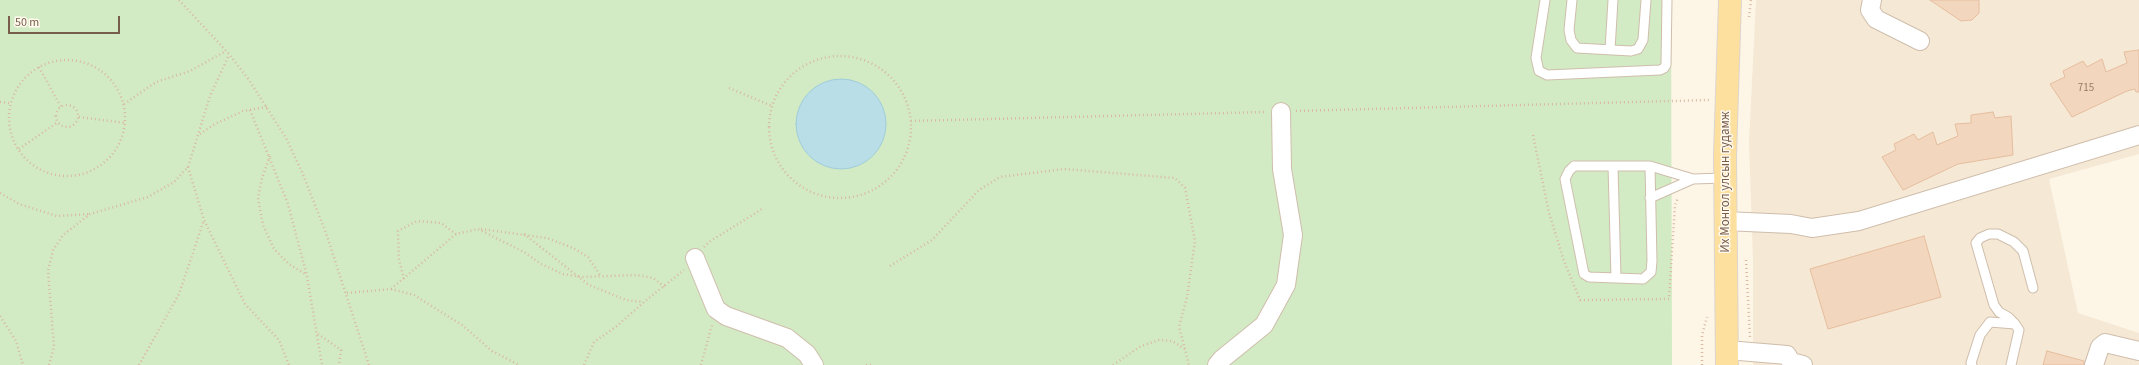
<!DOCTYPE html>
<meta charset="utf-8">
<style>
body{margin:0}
#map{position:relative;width:2139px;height:365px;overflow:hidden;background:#fdf6e7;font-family:"Source Sans 3",sans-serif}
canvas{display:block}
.scale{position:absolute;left:8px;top:16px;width:112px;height:18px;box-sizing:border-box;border:2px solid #785d4a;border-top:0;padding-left:5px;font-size:12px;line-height:14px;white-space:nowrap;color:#785d4a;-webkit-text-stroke:3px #fff9ee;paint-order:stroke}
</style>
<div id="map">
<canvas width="2139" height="365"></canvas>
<div class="scale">50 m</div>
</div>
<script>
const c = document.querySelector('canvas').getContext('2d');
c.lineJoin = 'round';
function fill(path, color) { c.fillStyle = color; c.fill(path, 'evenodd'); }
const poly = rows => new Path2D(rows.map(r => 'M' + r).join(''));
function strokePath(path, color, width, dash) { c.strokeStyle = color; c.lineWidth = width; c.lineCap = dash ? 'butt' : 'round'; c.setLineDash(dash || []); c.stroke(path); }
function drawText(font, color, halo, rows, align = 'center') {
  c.font = font + ' "Source Sans 3",sans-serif'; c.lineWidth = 3; c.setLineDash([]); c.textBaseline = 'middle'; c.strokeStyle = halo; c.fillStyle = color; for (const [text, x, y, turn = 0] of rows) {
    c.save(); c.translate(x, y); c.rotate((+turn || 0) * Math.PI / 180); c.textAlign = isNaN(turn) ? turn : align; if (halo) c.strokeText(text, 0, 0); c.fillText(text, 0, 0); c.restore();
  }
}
const residential = poly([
 [1756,0,2139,0,2139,154,2049,179,2078,313,2139,333,2139,365,1753,365,1753,260,1749,142]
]);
const green = poly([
 [0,0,1671,0,1672,365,0,365]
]);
const water = poly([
 '796 124a45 45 0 1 1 90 0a45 45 0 1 1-90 0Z'
]);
const building = poly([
 [1930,0,1979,0,1979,13,1972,20,1961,21,1930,0],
 [2139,50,2139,92,2136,92,2135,89,2127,91,2072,117,2050,84,2065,77,2063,71,2083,61,2087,67,2102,59,2106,72,2127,63,2124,52,2139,50],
 [1993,112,1995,118,2011,116,2013,155,1958,164,1903,190,1882,157,1896,150,1894,144,1914,134,1918,140,1933,132,1937,145,1958,136,1955,124,1971,123,1971,115,1993,112],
 [1924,236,1941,297,1828,329,1810,269,1924,236],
 [2047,351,2084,361,2084,365,2043,365,2047,351]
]);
const path = poly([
 [179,0,229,54,249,80,286,138,302,172,326,233,369,365],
 [1749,17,1751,0],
 '769 127a71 71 0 1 1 142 0a71 71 0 1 1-142 0Z',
 '9 118a58 58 0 1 1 116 0a58 58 0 1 1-116 0Z',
 [39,67,61,107],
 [729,88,772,106],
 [0,102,10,103],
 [124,104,156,82,190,71,226,51],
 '56 116a11 11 0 1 1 22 0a11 11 0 1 1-22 0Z',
 [250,110,288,204,307,276,322,365],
 [1296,111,1709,100],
 [79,117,126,123],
 [911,121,1265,112],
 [200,134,215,124,243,111,267,107],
 [1533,135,1549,213,1564,261,1580,300,1669,299,1675,205,1678,198],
 [19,149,58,122],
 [270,156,262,178,258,198,263,225,274,249,289,264,307,275],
 [188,167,204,220,245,304,279,340,289,365],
 [0,193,19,204,57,216,90,214],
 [481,229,547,238,573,248,588,257,600,275],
 [524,234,589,285,626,300,643,302],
 [704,247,709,242,762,209],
 [1746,260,1750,337],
 [890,266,932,240,979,190,1000,177,1064,169,1175,178,1185,188,1195,241,1187,297,1179,327,1185,349],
 [404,279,399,260,398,231,417,221,441,223,456,234],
 [391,289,456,234,478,229,524,252,541,264,563,274,581,277,637,275,653,278,665,287],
 [347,293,391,289,414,295,462,325,492,351,519,365],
 [0,316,16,341,23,365],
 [318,334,341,350,339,365],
 [49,365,54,347,48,271,53,250,63,235,90,214,148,197,174,182,188,167,210,96,229,55],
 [139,365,179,294,204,220],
 [584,365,594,342,617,326,644,302,684,270],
 [701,365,712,325],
 [866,365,873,365],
 [1113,365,1141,346,1159,340,1172,341,1185,349,1189,365],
 [1702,365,1702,335,1707,317]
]);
const service = poly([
 [1545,0,1536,58,1539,71,1547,75,1660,70,1664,68,1666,65,1667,0],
 [1572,0,1569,30,1571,40,1577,48,1631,51,1638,49,1643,40,1646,0],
 [1610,50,1613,0],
 [1574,166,1650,166,1652,261,1651,272,1643,279,1589,277,1584,274,1565,179,1569,171,1574,166],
 [1613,166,1616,278],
 [1650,166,1693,179],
 [1650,198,1693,179,1725,178],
 [1972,365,1971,363,1980,335,1990,322,2015,324],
 [2011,365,2019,330,2015,324,2008,317,1999,312,1994,305,1976,243,1980,238,1989,234,1998,234,2014,242,2023,251,2033,288]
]);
const minor = poly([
 [1872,0,1870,10,1876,19,1920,41],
 [1725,221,1791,224,1812,228,1859,221,2139,135],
 [695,258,716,309,726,316,787,338,807,354,814,365],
 [1727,350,1787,355,1791,362,1803,365],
 [1217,365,1222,359,1264,325,1286,285,1293,235,1282,169,1281,112],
 [2094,365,2100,347,2105,343,2139,351]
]);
const primary = poly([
 [1727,365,1725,156,1730,0]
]);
const numberNames = [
 ["715",2086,89]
];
const streetNames = [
 ["Их Монгол улсын гудамж",1726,182,-90]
];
fill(residential, '#f5e8d5');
fill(green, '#d2ebc5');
fill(water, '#badee8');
strokePath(water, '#a0cdda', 1);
fill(building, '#f3d6be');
strokePath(building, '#e6be9e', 1);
strokePath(service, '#cfbeac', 11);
strokePath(minor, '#cfbeac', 20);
strokePath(primary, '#dcd5d0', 24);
strokePath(path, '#d9b9a0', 2.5, [1, 3]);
strokePath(service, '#fff', 9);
strokePath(minor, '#fff', 18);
strokePath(primary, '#fddf9e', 22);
drawText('11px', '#977b67', null, numberNames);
drawText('13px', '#785d4a', '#fff9ee', streetNames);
</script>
